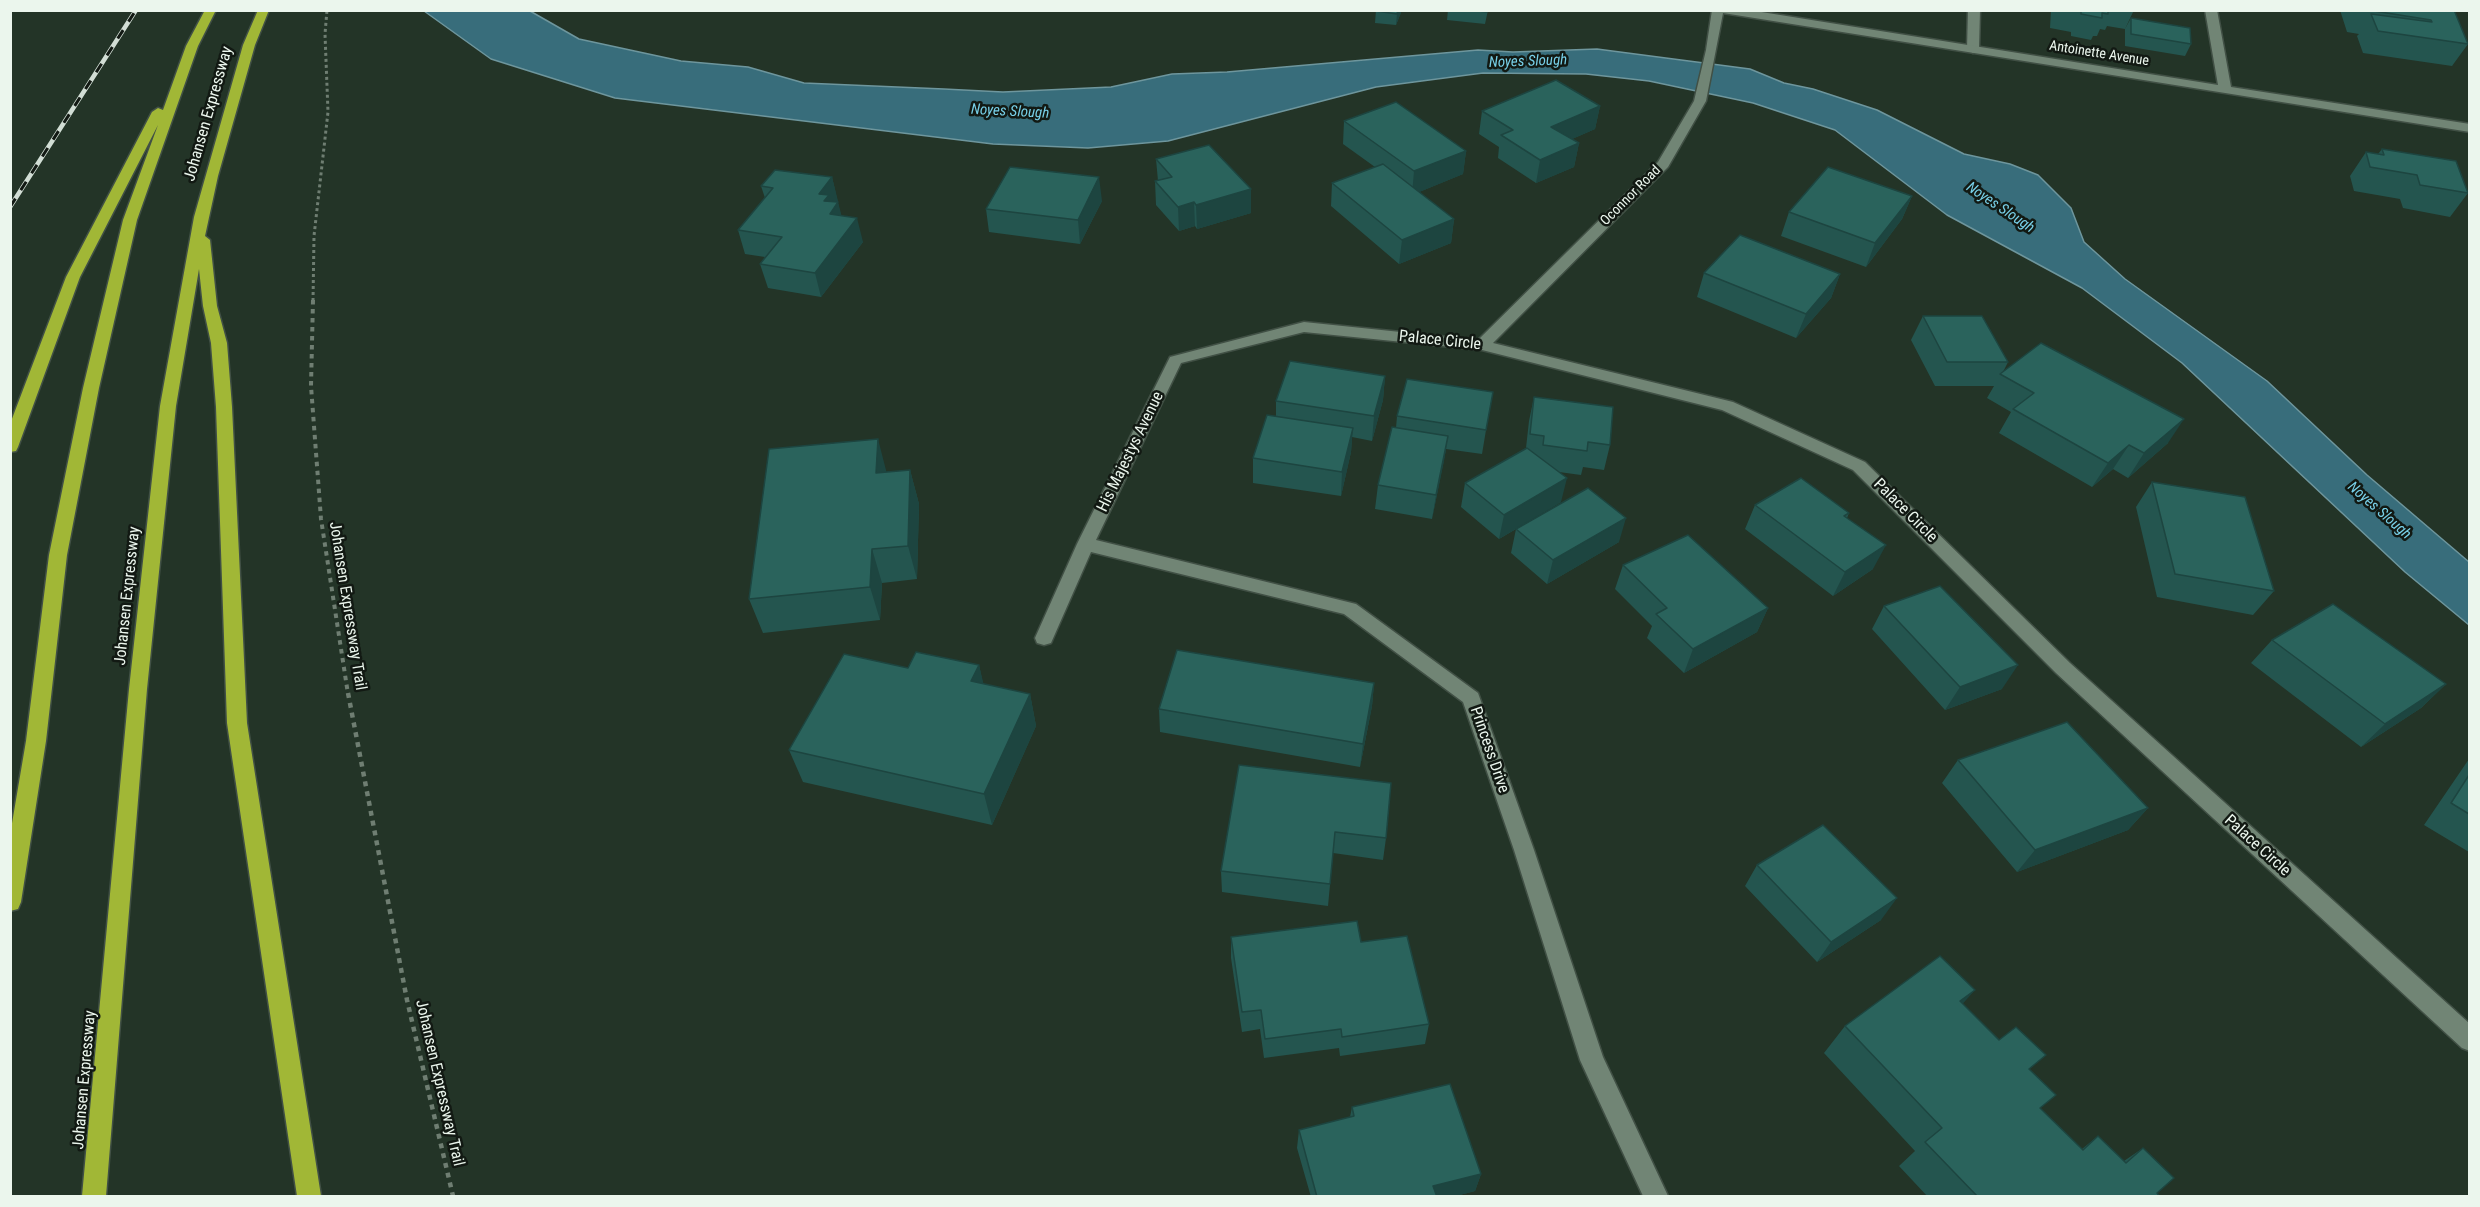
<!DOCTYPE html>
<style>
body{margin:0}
#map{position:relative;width:2480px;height:1207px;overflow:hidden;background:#233427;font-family:"Roboto Condensed",sans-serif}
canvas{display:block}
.frame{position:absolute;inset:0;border:12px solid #ebf6ed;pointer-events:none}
</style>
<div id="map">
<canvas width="2480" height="1207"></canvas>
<div class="frame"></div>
</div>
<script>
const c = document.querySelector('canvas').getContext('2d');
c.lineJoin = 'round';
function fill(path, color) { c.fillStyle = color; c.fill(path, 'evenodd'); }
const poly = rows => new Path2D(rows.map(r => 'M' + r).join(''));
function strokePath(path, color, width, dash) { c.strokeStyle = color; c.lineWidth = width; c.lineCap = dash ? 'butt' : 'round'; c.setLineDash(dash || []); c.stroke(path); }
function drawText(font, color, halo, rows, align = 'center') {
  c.font = font + ' "Roboto Condensed",sans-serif'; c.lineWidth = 5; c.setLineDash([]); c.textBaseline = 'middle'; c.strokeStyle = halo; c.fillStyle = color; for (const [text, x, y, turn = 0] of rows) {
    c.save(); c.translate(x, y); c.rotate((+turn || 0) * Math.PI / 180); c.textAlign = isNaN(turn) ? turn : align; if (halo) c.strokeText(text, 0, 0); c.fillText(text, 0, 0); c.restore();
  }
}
const water = poly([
 [424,11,530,11,579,39,681,61,748,67,804,83,944,89,1003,92,1111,87,1172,74,1227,72,1478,50,1513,52,1597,49,1750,69,1784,83,1813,89,1877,110,1964,154,2010,164,2038,175,2071,208,2084,242,2125,279,2267,381,2367,475,2469,562,2469,625,2405,572,2182,363,2082,288,1947,215,1835,130,1753,103,1649,81,1586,74,1483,73,1376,87,1168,141,1088,148,993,144,615,98,491,59,424,11]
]);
const pathFar2 = poly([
 [313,301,314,236,328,112,325,34,327,10]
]);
const pathFar1 = poly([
 [313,300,311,386,321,519,348,694]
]);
const path = poly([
 [348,693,407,1000,453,1196]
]);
const lane = poly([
 [1968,10,1980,10,1979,49,1973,53,1967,49,1968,10]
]);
const street = poly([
 [1712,10,1749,10,2218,85,2205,10,2217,10,2231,87,2470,124,2470,132,1723,13,1706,101,1668,167,1493,343,1733,402,1865,462,2070,663,2470,1024,2470,1051,2462,1048,2056,673,1853,470,1722,410,1482,350,1304,332,1181,363,1096,540,1356,604,1478,693,1534,850,1603,1057,1668,1196,1643,1196,1580,1060,1514,850,1463,702,1344,614,1091,552,1051,643,1044,645,1037,643,1035,638,1077,544,1170,357,1304,322,1478,340,1658,162,1694,101,1706,50,1712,10]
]);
const highway = poly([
 [205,10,216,10,198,46,137,220,99,388,67,555,46,741,21,902,18,909,10,911,10,835,26,741,49,555,83,388,123,220,158,125,80,277,18,447,16,451,10,452,10,424,66,277,152,112,158,108,163,110,186,46,205,10],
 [258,10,269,10,255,45,218,176,205,236,210,240,217,306,227,343,232,407,247,723,321,1196,297,1196,227,723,216,407,211,343,203,306,199,269,176,406,147,689,106,1196,82,1196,129,689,160,406,194,217,243,45,258,10]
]);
const rail = poly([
 [10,207,136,10]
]);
const wall = poly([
 [1376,10,1402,10,1396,25,1375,23],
 [1448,10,1488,10,1485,24,1447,20],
 [2051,10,2134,10,2125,29,2107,26,2105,30,2100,29,2097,36,2093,36,2091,40,2071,36,2071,32,2050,28],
 [2340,10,2454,10,2468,44,2452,66,2363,53,2357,36,2359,34,2347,32],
 [2131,18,2191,44,2185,56,2125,46,2125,29],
 [1600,106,1595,129,1572,139,1579,143,1574,167,1536,183,1498,158,1499,147,1479,134,1482,111],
 [1344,121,1466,151,1463,174,1419,192,1454,219,1451,243,1399,264,1331,206,1332,183,1375,167,1343,144],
 [2382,149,2468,193,2450,217,2403,208,2400,199,2354,191,2350,176,2366,152,2378,154],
 [1156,159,1251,189,1251,213,1197,229,1195,226,1179,231,1156,205,1155,181,1158,181],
 [832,177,841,216,863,242,821,297,768,288,760,264,765,257,745,254,738,230,765,198,761,186],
 [1912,196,1902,219,1866,267,1781,236,1789,212],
 [1102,201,1080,244,989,232,986,209],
 [1704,273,1840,274,1831,298,1796,338,1697,297],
 [1923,316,2008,362,2003,372,2168,443,2128,478,2113,469,2092,487,1999,433,2011,412,1987,398,1994,386,1935,386,1911,340],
 [1385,376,1383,400,1372,441,1352,437,1351,452,1341,496,1253,483,1253,458,1276,417,1276,401],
 [1534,397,1610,445,1604,470,1583,467,1581,475,1559,472,1561,502,1517,528,1619,542,1547,584,1511,553,1516,529,1499,539,1461,507,1465,483,1526,448,1529,421],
 [1397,416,1486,430,1482,454,1446,449,1432,519,1375,509,1378,485,1396,428],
 [910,470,919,504,917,579,882,583,880,620,763,633,749,599,886,472],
 [2152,482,2274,591,2253,615,2157,597,2136,507],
 [1755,505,1849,513,1847,518,1873,569,1833,596,1745,529],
 [1623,565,1768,608,1757,632,1684,673,1647,638,1652,626,1615,589],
 [1884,606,2002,689,1945,710,1872,629],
 [2272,640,2446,684,2421,708,2361,747,2251,663],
 [979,665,983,684,1030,694,1036,726,992,825,803,782,789,750,908,668],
 [1374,683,1372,706,1360,767,1160,732,1159,709],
 [2469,759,2469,852,2424,825],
 [1958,760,2148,808,2128,830,2017,872,1942,783],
 [1239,765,1386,838,1383,860,1333,853,1328,906,1222,892,1221,871],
 [1757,865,1881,920,1817,962,1745,886],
 [1231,937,1361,942,1429,1024,1425,1044,1340,1056,1339,1048,1264,1058,1260,1029,1242,1032,1231,958],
 [1963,1004,2056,1095,2040,1108,2082,1149,2098,1136,2124,1161,2143,1148,2157,1193,2160,1197,1928,1197,1899,1166,1915,1151,1824,1053,1845,1026],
 [1352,1107,1481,1174,1475,1191,1452,1197,1311,1197,1297,1148,1299,1130,1350,1117]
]);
const shadedWall = poly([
 [1398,10,1402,10,1396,25,1397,14],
 [1600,106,1595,129,1547,150,1551,127],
 [1579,143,1574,167,1536,183,1540,160],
 [1466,151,1463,174,1412,195,1414,171],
 [832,177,838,201,832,208,838,202,844,225,826,218,819,194],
 [1099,177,1102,201,1080,244,1078,220],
 [1251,189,1251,213,1197,229,1196,205],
 [1912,196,1902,219,1866,267,1875,243],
 [1194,202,1195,226,1179,231,1178,207],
 [857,218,863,242,821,297,815,273],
 [1454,219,1451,243,1399,264,1402,240],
 [1840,274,1831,298,1796,338,1806,314],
 [1385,376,1383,400,1372,441,1374,416],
 [2184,419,2168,443,2128,478,2144,453],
 [1353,428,1351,452,1341,496,1342,472],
 [1448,436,1444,461,1432,519,1436,495],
 [878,439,887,474,876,473],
 [2129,445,2113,469,2092,487,2108,463],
 [910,470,919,504,917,579,908,546],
 [1567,478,1561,502,1499,539,1504,515],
 [1626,518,1619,542,1547,584,1553,560],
 [1886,545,1873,569,1833,596,1845,572],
 [872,549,882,583,880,620,870,587],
 [1768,608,1757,632,1684,673,1693,649],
 [979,665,987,698,971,681],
 [2018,665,2002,689,1945,710,1960,687],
 [1374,683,1372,706,1360,767,1363,744],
 [2446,684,2421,708,2361,747,2385,724],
 [1030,694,1036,726,992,825,984,794],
 [2148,808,2128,830,2017,872,2035,850],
 [1897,898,1881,920,1817,962,1831,942],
 [1975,990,1950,1018,1960,1001],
 [1481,1174,1475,1191,1452,1197,1430,1197,1433,1186]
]);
const building = poly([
 [1376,10,1398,10,1397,14,1376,11,1376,10],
 [1470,10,1487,10,1487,12,1470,10],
 [2081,10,2108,10,2108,14,2102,13,2102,18,2081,14,2081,10],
 [2368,10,2454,10,2468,44,2378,31,2371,14,2432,22,2431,20,2368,10],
 [2131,18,2190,28,2191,44,2131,34,2131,18],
 [1556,80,1600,106,1551,127,1579,143,1540,160,1501,135,1513,130,1482,111,1556,80],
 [1396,102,1466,151,1414,171,1344,121,1396,102],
 [1209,145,1251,189,1196,205,1194,202,1178,207,1155,181,1172,177,1156,159,1209,145],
 [2382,149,2456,161,2468,193,2420,185,2417,175,2370,167,2366,152,2384,155,2382,149],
 [1383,164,1454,219,1402,240,1332,183,1383,164],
 [1010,167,1099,177,1078,220,986,209,1010,167],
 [1828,167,1912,196,1875,243,1789,212,1828,167],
 [775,170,832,177,819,194,829,195,824,201,838,202,830,214,857,218,815,273,760,264,782,237,738,230,773,188,761,186,775,170],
 [1740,235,1840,274,1806,314,1704,273,1740,235],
 [1923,316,1982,316,2008,362,1947,362,1923,316],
 [2041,343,2184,419,2144,453,2129,445,2108,463,2013,409,2034,393,2000,374,2041,343],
 [1290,361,1385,376,1374,416,1276,401,1290,361],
 [1407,379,1493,392,1486,430,1397,416,1407,379],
 [1534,397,1613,407,1610,445,1588,442,1587,451,1543,445,1544,436,1530,434,1534,397],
 [1267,415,1353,428,1342,472,1253,458,1267,415],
 [1392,427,1448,436,1436,495,1378,485,1392,427],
 [878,439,876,473,910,470,908,546,872,549,870,587,749,599,769,449,878,439],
 [1527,448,1567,478,1504,515,1465,483,1527,448],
 [1801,478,1849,513,1844,516,1886,545,1845,572,1755,505,1801,478],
 [2152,482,2245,497,2274,591,2175,574,2152,482],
 [1588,488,1626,518,1553,560,1516,529,1588,488],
 [1688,535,1768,608,1693,649,1656,614,1667,608,1623,565,1688,535],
 [1940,586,2018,665,1960,687,1884,606,1940,586],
 [2333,604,2446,684,2385,724,2272,640,2333,604],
 [1177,650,1374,683,1363,744,1159,709,1177,650],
 [916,652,979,665,971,681,1030,694,984,794,789,750,844,654,908,668,916,652],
 [2067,722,2148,808,2035,850,1958,760,2067,722],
 [1239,765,1391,783,1386,838,1335,832,1330,884,1221,871,1239,765],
 [2469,775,2469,814,2451,803,2469,775],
 [1823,825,1897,898,1831,942,1757,865,1823,825],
 [1357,921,1361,942,1407,936,1429,1024,1342,1037,1341,1029,1265,1039,1261,1010,1242,1012,1231,937,1357,921],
 [1940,956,1975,990,1960,1001,1999,1040,2016,1027,2046,1055,2029,1069,2056,1095,2040,1108,2083,1150,2098,1136,2126,1163,2143,1148,2174,1178,2157,1193,2160,1197,1978,1197,1925,1142,1942,1128,1845,1026,1940,956],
 [1450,1084,1481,1174,1433,1186,1437,1197,1317,1197,1299,1130,1354,1116,1352,1107,1450,1084]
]);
const farStreetnames = [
 ["Antoinette Avenue",2099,54,9],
 ["Oconnor Road",1631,196,-45]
];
const farWaternames = [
 ["Noyes Slough",1528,62,-2],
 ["Noyes Slough",1010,112,3],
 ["Noyes Slough",2000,208,34],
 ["Noyes Slough",2379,511,41]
];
const streetNames = [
 ["Johansen Expressway",209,114,-74],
 ["Palace Circle",1440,341,6],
 ["His Majestys Avenue",1131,452,-64],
 ["Palace Circle",1905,511,45],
 ["Johansen Expressway",128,596,-84],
 ["Johansen Expressway Trail",347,606,81],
 ["Princess Drive",1489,750,71],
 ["Palace Circle",2257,846,42],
 ["Johansen Expressway",85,1080,-85],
 ["Johansen Expressway Trail",439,1083,77]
];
fill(water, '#386d7b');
strokePath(water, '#6e969d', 1.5);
strokePath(lane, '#415045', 3);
strokePath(street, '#415045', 3);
strokePath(highway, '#415045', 3);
strokePath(pathFar2, '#6f7e72', 3, [3, 3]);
strokePath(pathFar1, '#6f7e72', 4, [4.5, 4.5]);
strokePath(path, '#6f7e72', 4.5, [5, 5]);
fill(lane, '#718575');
fill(street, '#718575');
fill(highway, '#a1b736');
strokePath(rail, '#d2ded5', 4.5);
strokePath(rail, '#121913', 3, [10]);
fill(wall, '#24554f');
fill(shadedWall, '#1d4540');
fill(building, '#2a635c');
strokePath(building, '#1d4540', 1.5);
drawText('14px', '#ebf6ed', '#121913', farStreetnames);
drawText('italic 15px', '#78d0e8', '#121913', farWaternames);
drawText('16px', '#ebf6ed', '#121913', streetNames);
</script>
